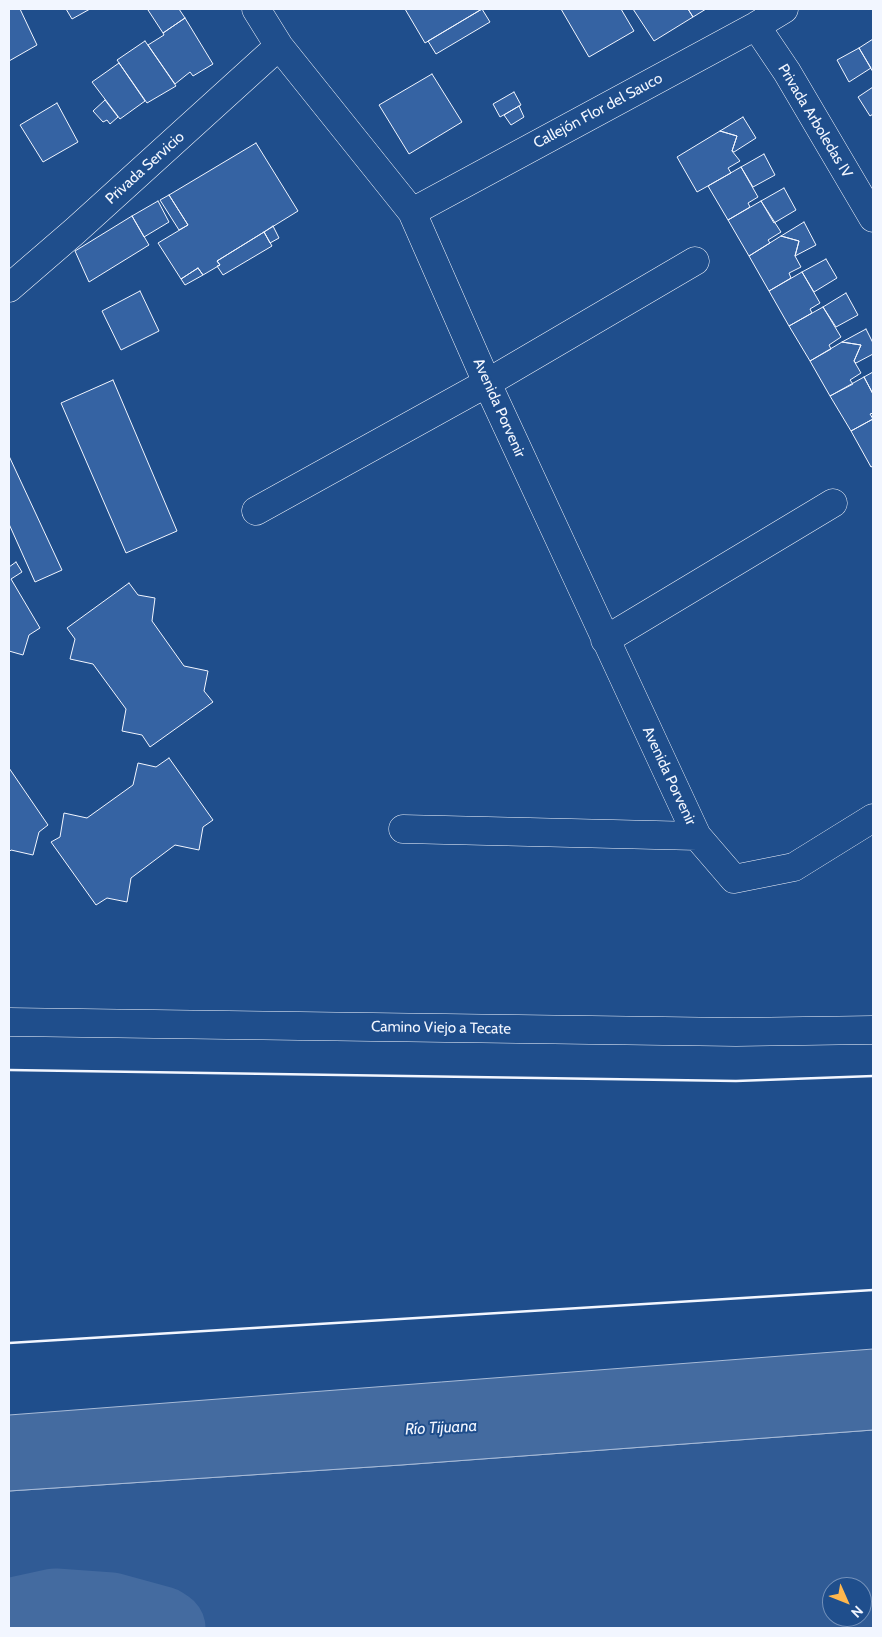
<!DOCTYPE html>
<meta charset="utf-8">
<style>
body{margin:0}
#map{position:relative;width:882px;height:1637px;overflow:hidden;background:#1f4e8c;font-family:Cabin,sans-serif}
canvas{display:block}
.frame{position:absolute;inset:0;border:10px solid #f2f6ff;pointer-events:none}
.north{position:absolute;left:822px;top:1577px;width:50px;height:50px;box-sizing:border-box;background:#1f4e8c;border:1px solid #7391ba;border-radius:50%;rotate:134deg;font-size:14px;font-weight:700;line-height:20px;text-align:center;color:#f2f6ff}
.north::after{content:'';display:block;margin:auto;width:18px;height:22px;background:#ffb74d;clip-path:polygon(50% 0,100% 100%,50% 72%,0 100%)}
</style>
<div id="map">
<canvas width="882" height="1637"></canvas>
<div class="frame"></div>
<div class="north">N</div>
</div>
<script>
const c = document.querySelector('canvas').getContext('2d');
c.lineJoin = 'round';
function fill(path, color) { c.fillStyle = color; c.fill(path, 'evenodd'); }
const poly = rows => new Path2D(rows.map(r => 'M' + r).join(''));
function strokePath(path, color, width, dash) { c.strokeStyle = color; c.lineWidth = width; c.lineCap = dash ? 'butt' : 'round'; c.setLineDash(dash || []); c.stroke(path); }
function drawText(font, color, halo, rows, align = 'center') {
  c.font = font + ' Cabin,sans-serif'; c.lineWidth = 4; c.setLineDash([]); c.textBaseline = 'middle'; c.strokeStyle = halo; c.fillStyle = color; for (const [text, x, y, turn = 0] of rows) {
    c.save(); c.translate(x, y); c.rotate((+turn || 0) * Math.PI / 180); c.textAlign = isNaN(turn) ? turn : align; if (halo) c.strokeText(text, 0, 0); c.fillText(text, 0, 0); c.restore();
  }
}
const built = poly([
 [873,1430,873,1628,9,1628,9,1491,401,1465,873,1430],
 [832,1587,862,1587,862,1617,832,1617,832,1587]
]);
const water = poly([
 [873,1349,873,1430,401,1465,9,1491,9,1415,873,1349]
]);
const river = poly([
 [9,1616,55,1606,111,1610,162,1624,168,1628]
]);
const building = poly([
 [9,9,20,9,37,45,9,61,9,9],
 [66,9,90,9,72,19,66,9],
 [150,9,179,9,185,18,163,33,148,10,150,9],
 [405,9,482,9,425,43,405,9],
 [482,9,490,22,436,54,428,41,482,9],
 [561,9,621,9,634,31,589,57,561,9],
 [633,9,688,9,693,17,654,41,633,9],
 [688,9,706,9,693,17,688,9],
 [185,18,213,64,193,76,190,72,175,84,148,45,164,35,163,33,185,18],
 [873,39,873,72,859,48,873,39],
 [145,41,176,86,147,103,117,60,145,41],
 [859,48,871,68,849,82,837,60,859,48],
 [119,63,145,101,120,119,92,82,119,63],
 [432,74,462,122,409,154,379,105,432,74],
 [873,87,873,114,870,116,858,97,873,87],
 [514,92,521,105,500,117,493,104,514,92],
 [105,100,118,117,110,124,107,120,103,122,93,111,105,100],
 [57,103,78,142,43,162,20,125,57,103],
 [519,106,524,117,511,125,504,115,519,106],
 [743,117,756,138,734,152,732,151,737,136,720,131,743,117],
 [720,131,737,136,732,151,740,161,728,168,731,173,697,192,677,157,720,131],
 [256,143,298,211,217,261,220,265,203,275,198,268,181,279,158,243,188,225,169,195,256,143],
 [764,154,775,175,753,187,741,167,764,154],
 [741,167,758,197,748,203,750,207,728,220,708,186,741,167],
 [784,188,796,210,774,223,761,201,784,188],
 [169,195,188,225,179,230,160,200,169,195],
 [158,201,169,222,144,237,132,216,158,201],
 [761,201,781,232,768,240,770,243,749,256,728,220,761,201],
 [132,216,149,245,89,282,75,251,132,216],
 [804,222,816,245,795,256,799,241,781,236,804,222],
 [273,226,279,238,270,243,264,232,273,226],
 [264,232,272,246,223,275,217,266,220,265,217,261,264,232],
 [781,236,799,241,795,256,801,267,789,273,791,278,769,291,749,256,781,236],
 [826,259,837,278,814,292,802,272,826,259],
 [198,268,203,275,185,285,181,279,198,268],
 [802,272,820,303,810,309,812,313,789,326,769,291,802,272],
 [140,291,159,331,121,350,102,311,140,291],
 [846,293,858,315,836,327,823,307,846,293],
 [823,307,841,337,829,345,831,349,810,361,789,326,823,307],
 [866,329,873,343,873,354,856,363,854,361,861,345,842,342,866,329],
 [842,342,861,345,854,361,861,373,850,380,853,384,830,396,810,361,842,342],
 [873,372,873,394,864,377,873,372],
 [864,377,873,394,873,413,870,414,873,419,851,431,830,396,864,377],
 [113,380,177,531,126,553,61,403,113,380],
 [873,419,873,466,871,467,851,431,873,419],
 [9,456,62,570,35,582,9,524,9,456],
 [16,562,22,572,11,579,40,628,29,635,23,655,9,651,9,567,16,562],
 [129,583,138,595,155,598,152,621,184,666,208,671,204,691,213,702,150,747,142,735,122,731,126,709,93,664,70,659,75,639,67,628,129,583],
 [169,758,213,820,203,827,199,850,175,845,131,878,127,902,107,898,96,905,51,842,60,837,64,813,87,818,133,785,138,763,156,767,169,758],
 [9,768,48,825,39,832,33,855,11,850,9,852,9,768]
]);
const street = poly([
 [256,9,279,46,412,212,487,383,697,836,734,879,794,867,873,818],
 [756,26,787,72,873,218],
 [412,212,756,26,784,9],
 [9,288,75,231,279,46],
 [256,511,487,383,695,261],
 [605,640,833,503],
 [403,829,697,836],
 [9,1022,736,1032,873,1030]
]);
const wall = poly([
 [9,1070,736,1081,873,1076],
 [9,1343,873,1290]
]);
const streetNames = [
 ["Callejón Flor del Sauco",598,111,-28],
 ["Privada Arboledas IV",815,121,59],
 ["Privada Servicio",145,168,-42],
 ["Avenida Porvenir",499,408,66],
 ["Avenida Porvenir",669,776,65],
 ["Camino Viejo a Tecate",441,1028,1]
];
const waterNames = [
 ["Río Tijuana",441,1428,-3]
];
fill(built, '#305b95');
strokePath(built, '#a8bbd7', 1);
fill(water, '#446ba0');
strokePath(water, '#a8bbd7', 1);
strokePath(river, '#446ba0', 75);
fill(building, '#3563a3');
strokePath(building, '#f2f6ff', 1);
strokePath(street, '#f2f6ff', 29);
strokePath(street, '#1f4e8c', 28);
strokePath(wall, '#f2f6ff', 2.5);
drawText('15px', '#f2f6ff', '#1f4e8c', streetNames);
drawText('italic 16px', '#f2f6ff', '#1f4e8c', waterNames);
</script>
